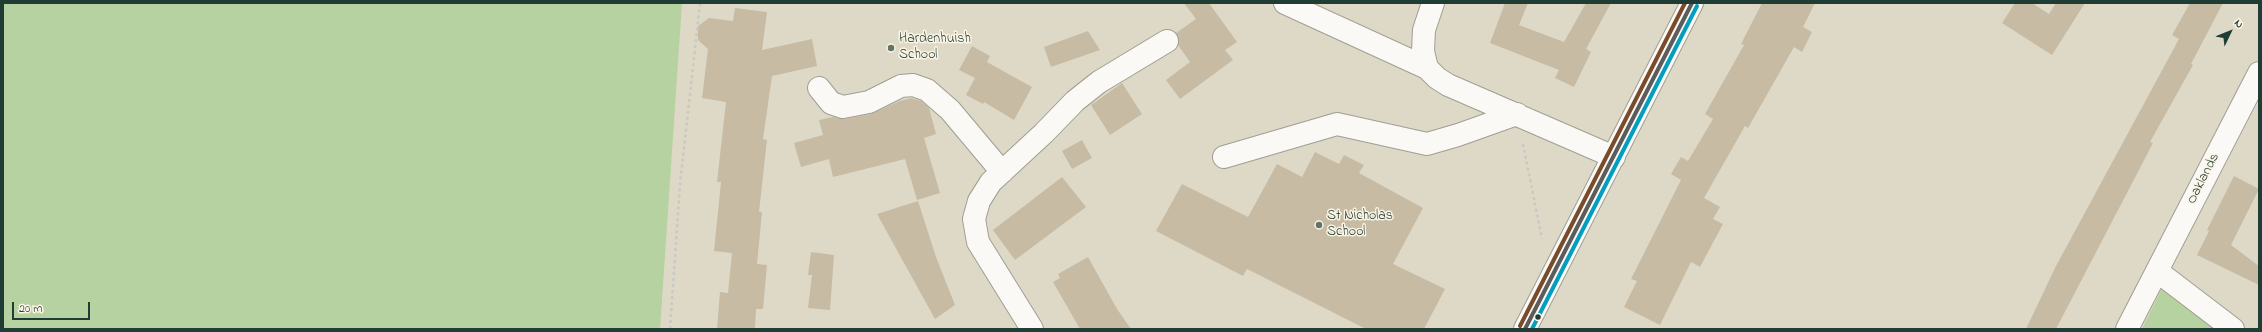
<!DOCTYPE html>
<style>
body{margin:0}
#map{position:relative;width:2262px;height:332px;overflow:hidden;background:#ded9c6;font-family:"Indie Flower",sans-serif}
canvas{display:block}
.frame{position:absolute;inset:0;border:4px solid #1f3d34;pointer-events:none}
.north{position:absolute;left:2210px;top:12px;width:40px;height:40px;-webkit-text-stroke:3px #fcf5e5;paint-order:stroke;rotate:47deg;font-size:11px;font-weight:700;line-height:16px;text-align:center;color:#1f3d34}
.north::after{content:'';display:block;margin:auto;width:14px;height:18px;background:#1f3d34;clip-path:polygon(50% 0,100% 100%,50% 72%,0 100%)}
.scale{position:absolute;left:12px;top:302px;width:78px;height:18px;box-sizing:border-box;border:2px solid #1f3d34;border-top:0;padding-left:5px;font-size:12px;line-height:14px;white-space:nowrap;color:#1f3d34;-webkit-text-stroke:3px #fcf5e5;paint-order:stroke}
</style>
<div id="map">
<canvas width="2262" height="332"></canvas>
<div class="frame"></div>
<div class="north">N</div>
<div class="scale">20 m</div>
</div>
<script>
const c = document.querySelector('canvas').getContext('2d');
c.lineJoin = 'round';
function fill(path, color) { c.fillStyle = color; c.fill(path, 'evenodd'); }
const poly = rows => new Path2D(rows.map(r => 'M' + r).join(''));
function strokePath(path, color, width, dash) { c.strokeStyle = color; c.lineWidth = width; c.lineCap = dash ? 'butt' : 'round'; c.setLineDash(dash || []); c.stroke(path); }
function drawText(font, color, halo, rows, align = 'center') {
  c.font = font + ' "Indie Flower",sans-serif'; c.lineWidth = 3; c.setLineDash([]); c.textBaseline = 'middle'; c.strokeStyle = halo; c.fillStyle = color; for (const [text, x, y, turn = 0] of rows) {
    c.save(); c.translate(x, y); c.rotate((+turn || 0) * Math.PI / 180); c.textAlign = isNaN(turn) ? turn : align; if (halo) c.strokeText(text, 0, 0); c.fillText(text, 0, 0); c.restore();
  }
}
const green = poly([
 [3,3,682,3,660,329,3,329],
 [2164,284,2222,329,2142,329]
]);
const building = poly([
 [1184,3,1209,3,1237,42,1225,50,1233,60,1180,99,1166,80,1190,62,1178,45,1179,40,1176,33,1196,19],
 [1505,3,1528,3,1519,25,1564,42,1586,3,1611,3,1586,49,1591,52,1574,87,1555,78,1559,70,1490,43],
 [1762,3,1815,3,1803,27,1812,32,1802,52,1794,47,1748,128,1745,126,1704,198,1720,207,1713,219,1723,224,1700,267,1691,262,1660,325,1624,307,1637,281,1631,279,1681,180,1671,174,1681,157,1688,161,1713,119,1705,114,1744,45,1741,44],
 [2015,3,2032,3,2049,14,2056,3,2085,3,2052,55,2002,23],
 [2190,3,2223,3,2191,64,2193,65,2150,142,2153,143,2056,329,2026,329,2056,266,2179,39,2172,35],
 [735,8,767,12,762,50,812,39,817,66,772,76,763,139,767,140,759,212,762,212,757,264,767,265,763,309,756,309,755,329,717,329,720,292,728,293,732,253,714,251,721,182,717,182,726,102,702,98,708,49,698,40,698,26,709,18,733,21],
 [1088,31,1100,50,1051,67,1044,47],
 [972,46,990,56,987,62,1032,87,1014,120,984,102,983,104,966,95,975,78,959,70],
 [1122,83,1142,114,1110,135,1091,105],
 [911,98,921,101,929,108,936,134,924,138,940,193,917,200,905,159,833,177,829,159,801,167,794,143,823,135,819,120,833,117,845,119,871,114,900,101],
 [1082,140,1092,158,1072,169,1062,151],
 [1315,152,1339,164,1344,155,1364,165,1359,173,1423,208,1393,264,1445,289,1424,329,1366,329,1247,269,1243,276,1156,231,1182,184,1248,217,1277,164,1302,177],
 [2234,176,2259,189,2231,245,2259,266,2259,285,2197,255,2209,231,2207,230],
 [1062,177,1086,207,1015,260,993,230],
 [918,201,936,257,955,305,935,319,877,214],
 [811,252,834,255,830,310,808,308,812,275,808,275],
 [1088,257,1117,309,1131,329,1080,329,1053,282,1060,278,1058,274]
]);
const path = poly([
 [1523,144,1542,239],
 [670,329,680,185,700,3]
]);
const minor = poly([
 [1285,3,1427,68],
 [1433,3,1424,30,1423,51,1427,68,1437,78,1448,85,1614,157],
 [819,88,831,103,843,107,869,102,901,86,913,85,927,90,950,110,1002,172],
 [1224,157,1337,124,1427,144,1458,135,1517,114],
 [2157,271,2233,329],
 [1032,329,978,242,974,219,979,201,991,182,1044,133,1075,101,1099,82,1167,41],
 [2127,329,2259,73]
]);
const major = poly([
 [1525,329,1692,3]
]);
const bus1 = poly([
 [1525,329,1692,3]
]);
const bus2 = poly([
 [1532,329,1697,6]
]);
const bus3 = poly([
 [1520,326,1685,3]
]);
const markers = [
 [891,48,4,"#627467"],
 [1319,225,4,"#627467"],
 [1538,317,3.5,"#1f3d34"]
];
const poiNames = [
 ["Hardenhuish",899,40],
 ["School",899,56],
 ["St Nicholas",1327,217],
 ["School",1327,233]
];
const streetNames = [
 ["Oaklands",2204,179,-63]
];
fill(green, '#b5d2a0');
fill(building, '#c7bba4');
strokePath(minor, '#9e9f93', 24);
strokePath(major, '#9e9f93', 24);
strokePath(path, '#c8c9c3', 2.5, [3, 3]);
strokePath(minor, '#faf9f6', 22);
strokePath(major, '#faf9f6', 22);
strokePath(bus1, '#5c5c5d', 4);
strokePath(bus2, '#039ebf', 4);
strokePath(bus3, '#7a4b2a', 4);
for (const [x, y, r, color] of markers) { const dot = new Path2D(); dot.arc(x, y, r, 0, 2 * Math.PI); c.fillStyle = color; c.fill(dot); strokePath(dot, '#fcf5e5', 1.5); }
drawText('14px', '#1f3d34', '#fcf5e5', poiNames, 'left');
drawText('14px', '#1f3d34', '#fcf5e5', streetNames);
</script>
